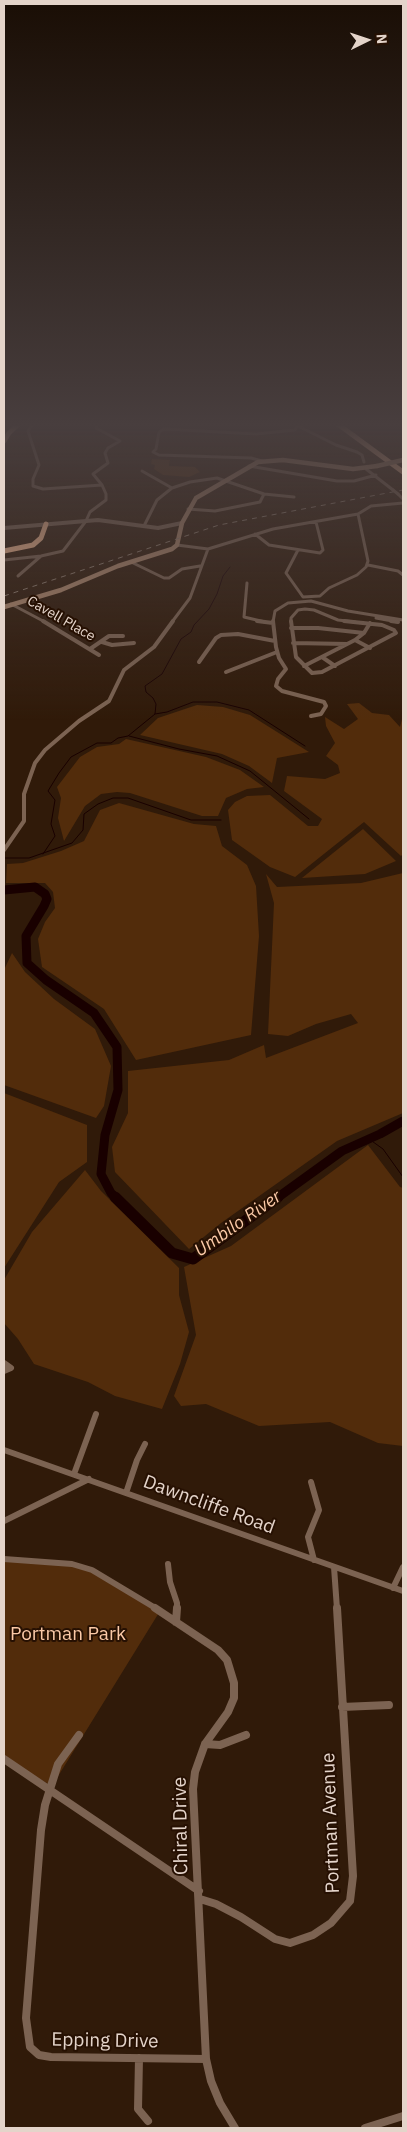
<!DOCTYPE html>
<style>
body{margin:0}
#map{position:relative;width:407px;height:2132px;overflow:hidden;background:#301a09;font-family:"IBM Plex Sans",sans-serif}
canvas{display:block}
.frame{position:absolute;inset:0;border:5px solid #e4d4ca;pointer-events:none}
.north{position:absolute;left:342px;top:15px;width:50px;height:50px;-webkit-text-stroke:4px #261002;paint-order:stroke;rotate:86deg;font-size:14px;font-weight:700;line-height:20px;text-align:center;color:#e4d4ca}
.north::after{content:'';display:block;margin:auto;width:18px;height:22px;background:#e4d4ca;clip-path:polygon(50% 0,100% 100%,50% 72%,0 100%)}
</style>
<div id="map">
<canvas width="407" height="2132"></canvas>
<div class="frame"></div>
<div class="north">N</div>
</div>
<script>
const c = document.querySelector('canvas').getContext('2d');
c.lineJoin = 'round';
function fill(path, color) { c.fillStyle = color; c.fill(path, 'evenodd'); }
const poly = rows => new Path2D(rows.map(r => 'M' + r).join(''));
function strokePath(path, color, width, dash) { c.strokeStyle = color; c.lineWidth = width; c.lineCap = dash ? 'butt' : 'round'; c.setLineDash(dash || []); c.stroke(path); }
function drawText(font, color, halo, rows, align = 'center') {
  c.font = font + ' "IBM Plex Sans",sans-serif'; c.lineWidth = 4; c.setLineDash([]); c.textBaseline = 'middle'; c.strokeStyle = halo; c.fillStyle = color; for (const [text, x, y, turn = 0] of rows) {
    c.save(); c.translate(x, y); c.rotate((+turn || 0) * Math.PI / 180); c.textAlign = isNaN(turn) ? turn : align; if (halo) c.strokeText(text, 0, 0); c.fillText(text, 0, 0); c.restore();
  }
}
const green = poly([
 [152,459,170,460,169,466,195,467,200,472,189,477,163,475,154,469,155,465,151,464],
 [359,703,372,713,389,715,400,727,403,715,403,854,401,856,364,822,295,877,270,867,232,840,228,810,235,802,247,796,270,795,308,826,318,826,322,819,284,791,287,776,325,779,340,773,338,765,326,756,335,743,326,726,325,717,344,729,358,719,347,704],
 [197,705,223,707,250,715,309,752,277,758,272,783,249,766,222,754,140,735,158,718],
 [126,739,206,757,240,770,264,787,247,789,226,798,218,816,202,816,130,793,117,792,101,794,85,806,64,841,58,818,61,798,57,787,80,757,97,747,119,744],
 [119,803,194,824,216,826,222,846,247,865,256,886,259,936,251,1035,136,1060,104,1009,42,967,38,939,45,922,55,908,53,892,45,883,6,883,7,864,23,863,61,851,84,841,100,810],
 [363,829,396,861,365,874,302,878],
 [403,873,403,1113,337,1141,221,1223,189,1249,115,1172,112,1147,128,1113,128,1071,229,1060,264,1045,266,1058,358,1023,351,1014,316,1024,288,1036,268,1034,274,903,266,874,277,887,361,883],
 [12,953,25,972,54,999,95,1029,111,1066,104,1106,96,1118,4,1085,4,970],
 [4,1093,87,1125,87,1162,59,1182,4,1268],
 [368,1145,400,1187,403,1188,403,1446,378,1443,330,1422,259,1426,206,1404,181,1406,174,1396,196,1335,184,1267,231,1246],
 [85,1170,101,1191,179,1268,179,1295,189,1332,180,1364,162,1409,115,1396,88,1382,34,1364,18,1339,4,1323,4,1280,32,1232],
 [4,1557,83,1566,160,1611,52,1786,4,1758]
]);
const stream = poly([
 [155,714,167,712,193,702,217,702,249,710,305,746],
 [129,736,179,749,217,756,250,771,309,819],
 [43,854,55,836,51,824,55,800,48,791,59,773,71,757,97,743,111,743,118,738,128,736,155,714,156,704,153,698,146,692,145,686,162,674,181,639,191,632,194,625,209,609,217,594,223,576,230,567],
 [4,858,29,858,72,843,83,830,84,814,98,804,113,798,128,798,191,820,221,820],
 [369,1139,383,1149,403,1177]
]);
const riverFar1 = poly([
 [4,890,35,887,45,894,47,899,44,906,26,936,27,963,46,980,94,1013,117,1047,118,1090,105,1135,101,1174,111,1193,116,1198],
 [277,1198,342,1151,380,1134,403,1121]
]);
const river = poly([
 [115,1197,172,1253,193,1259,278,1197]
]);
const minorFar3 = poly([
 [34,422,28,431,39,465,33,479,33,486,43,489,102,485],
 [290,422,336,445,357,452,362,455,364,462],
 [262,461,251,458,159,455,153,452,156,449,159,432,164,429,256,434,295,430,297,426],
 [249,466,337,481,354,481,376,475],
 [366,469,393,490],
 [142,471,172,488],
 [264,494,294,497],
 [398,494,403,499],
 [144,526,157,500,172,488,190,482,217,478,264,494,260,502,215,511,188,509],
 [255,534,269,545,320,553,323,550,316,522],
 [177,545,208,549,273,529,358,514,371,506,403,503],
 [298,550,286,573,303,597,320,596,329,588,357,575,366,567,368,561,358,514],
 [4,560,41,556,63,551,86,521,90,512,106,500,106,494,102,485,93,474,108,463,105,453,108,448,120,441,96,428,97,425,103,422],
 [131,562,164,578,169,578,182,569,200,566],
 [368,565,398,571,403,575],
 [18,576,41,556],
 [247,583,244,617,265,622],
 [11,604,45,622],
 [376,618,398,622],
 [172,622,190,598,208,549],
 [273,622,275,611,288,603,311,601,348,611,403,620],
 [291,622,291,618,298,610,305,609,314,610,338,620,355,622]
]);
const minorFar2 = poly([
 [43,621,99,655],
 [257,621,273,623],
 [273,621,276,647,279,658,286,669,278,679,276,686,282,691,324,702,326,706,321,714,311,716],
 [291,621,296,657,312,673,322,672,396,633,394,630,382,625,344,621],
 [391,621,398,622],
 [291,628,318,628,364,633],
 [355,640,370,648],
 [102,642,112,645,134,643],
 [293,643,347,644],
 [90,649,109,636,123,636],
 [322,657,335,666],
 [199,662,216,638,221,635,238,634,275,641],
 [304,666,355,640,364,633,370,623],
 [226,672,277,652],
 [4,850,24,821,24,794,35,763,45,750,79,721,109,701,124,670,154,647,173,621]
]);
const minorFar1 = poly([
 [4,1363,11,1368,4,1371],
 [4,1450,403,1591],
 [74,1474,96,1414],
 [311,1482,319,1510,308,1537,314,1560],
 [126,1493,137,1460,145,1444],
 [4,1521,89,1479],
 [4,1559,72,1564,92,1570,157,1609],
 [168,1564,170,1582,177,1603,177,1609],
 [334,1567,337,1609],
 [393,1588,403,1567]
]);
const minor = poly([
 [155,1608,218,1650,227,1660,234,1683,234,1698,228,1712,205,1744,195,1772,193,1789,206,2059,211,2081,220,2103,235,2128],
 [176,1622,177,1608],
 [342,1707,389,1705],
 [79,1735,58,1764,45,1805,41,1830,26,2018,30,2047,39,2055,51,2057,206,2059],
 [205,1744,220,1745,246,1735],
 [4,1759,199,1891],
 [200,1899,216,1904,241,1917,275,1939,290,1943,313,1935,331,1923,350,1901,353,1876,337,1608],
 [139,2058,138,2109,148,2121],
 [365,2128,403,2116]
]);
const tertiary = poly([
 [4,528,98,520,158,528,182,523]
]);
const secondary = poly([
 [4,607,61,590,118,566,172,549,177,545,182,523,196,498,258,462,283,460,353,469,377,466]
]);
const motorway = poly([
 [335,422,403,472],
 [4,441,9,433,21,422],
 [4,551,33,545,41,538,46,524]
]);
const rail = poly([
 [4,596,219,525,403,490]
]);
const minorBridge = poly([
 [393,490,398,494]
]);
const secondaryBridge = poly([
 [377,466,403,460]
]);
const farStreetnames = [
 ["Cavell Place",61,619,30]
];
const waterNames = [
 ["Umbilo River",238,1224,-35]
];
const nearStreetnames = [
 ["Dawncliffe Road",209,1505,20],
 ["Portman Avenue",331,1823,-92],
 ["Chiral Drive",181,1826,-91],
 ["Epping Drive",105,2041,1]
];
const nearParknames = [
 ["Portman Park",68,1635]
];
fill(green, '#522c0b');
strokePath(stream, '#190000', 1);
strokePath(riverFar1, '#190000', 9);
strokePath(river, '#190000', 11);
strokePath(minorFar3, '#7c6352', 3);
strokePath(minorFar2, '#7c6352', 4);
strokePath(minorFar1, '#7c6352', 6);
strokePath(minor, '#7c6352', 8);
strokePath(tertiary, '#7c6352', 4);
strokePath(secondary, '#b0896d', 4.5);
strokePath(motorway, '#ffc095', 5);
strokePath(rail, '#928072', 1, [5, 5]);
strokePath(minorBridge, '#7c6352', 3);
strokePath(secondaryBridge, '#b0896d', 4.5);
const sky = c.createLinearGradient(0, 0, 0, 721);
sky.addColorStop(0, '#1a0e05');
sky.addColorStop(0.59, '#483e3e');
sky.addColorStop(1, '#483e3e00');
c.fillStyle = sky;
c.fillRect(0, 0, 407, 721);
drawText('14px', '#e4d4ca', '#261002', farStreetnames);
drawText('italic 18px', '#fccaa8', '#261002', waterNames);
drawText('19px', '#e4d4ca', '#261002', nearStreetnames);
drawText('19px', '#fbc9a7', '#261002', nearParknames);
</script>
